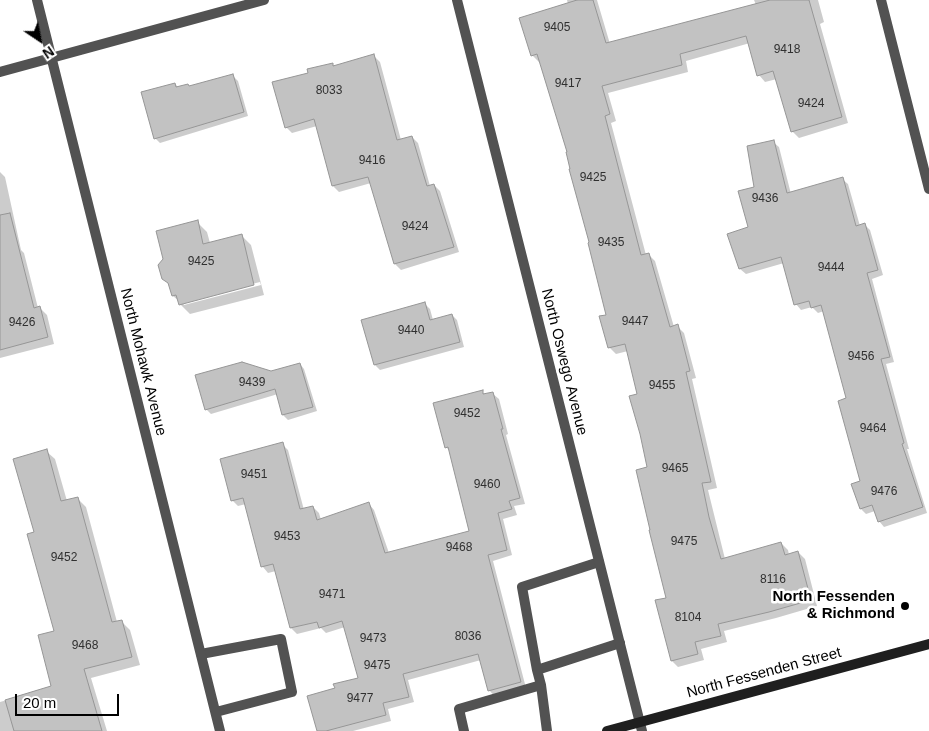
<!DOCTYPE html>
<style>
body{margin:0}
#map{position:relative;width:929px;height:731px;overflow:hidden;background:#fff;font-family:Arial,sans-serif}
canvas{display:block}
.north{position:absolute;left:15px;top:15px;width:50px;height:50px;-webkit-text-stroke:4px #fff;paint-order:stroke;rotate:146deg;font-size:14px;font-weight:700;line-height:20px;text-align:center;color:#000}
.north::after{content:'';display:block;margin:auto;width:18px;height:22px;background:#000;clip-path:polygon(50% 0,100% 100%,50% 72%,0 100%)}
.scale{position:absolute;left:15px;top:694px;width:104px;height:22px;box-sizing:border-box;border:2px solid #000;border-top:0;padding-left:6px;font-size:15px;line-height:18px;white-space:nowrap;color:#000;-webkit-text-stroke:4px #fff;paint-order:stroke}
</style>
<div id="map">
<canvas width="929" height="731"></canvas>
<div class="north">N</div>
<div class="scale">20 m</div>
</div>
<script>
const c = document.querySelector('canvas').getContext('2d');
c.lineJoin = 'round';
function fill(path, color) { c.fillStyle = color; c.fill(path, 'evenodd'); }
const poly = rows => new Path2D(rows.map(r => 'M' + r).join(''));
function strokePath(path, color, width, dash) { c.strokeStyle = color; c.lineWidth = width; c.lineCap = dash ? 'butt' : 'round'; c.setLineDash(dash || []); c.stroke(path); }
function drawText(font, color, halo, rows, align = 'center') {
  c.font = font + ' Arial,sans-serif'; c.lineWidth = 5; c.setLineDash([]); c.textBaseline = 'middle'; c.strokeStyle = halo; c.fillStyle = color; for (const [text, x, y, turn = 0] of rows) {
    c.save(); c.translate(x, y); c.rotate((+turn || 0) * Math.PI / 180); c.textAlign = isNaN(turn) ? turn : align; if (halo) c.strokeText(text, 0, 0); c.fillText(text, 0, 0); c.restore();
  }
}
const shadow = poly([
 [567,0,597,0,610,44,756,5,754,0,818,0,824,22,820,24,848,123,799,138,792,131,777,79,765,82,759,75,750,43,686,61,688,72,608,93,616,121,611,123,646,255,648,254,655,261,674,327,677,326,684,333,696,378,692,379,717,488,708,490,725,559,781,543,788,550,789,555,798,552,805,559,817,606,776,618,724,631,727,642,701,649,704,660,678,667,672,661,668,599,638,395,628,351,616,354,609,347,607,316,569,153,541,61,539,62,532,55,568,4],
 [374,56,380,62,401,140,412,137,418,143,430,186,434,185,440,191,459,252,401,270,395,264,371,183,339,192,333,186,317,126,292,133,286,127,309,74,332,64,335,67],
 [233,76,238,81,248,116,160,143,155,138,175,84,178,87,189,87],
 [773,142,779,147,791,194,842,179,848,184,860,226,865,225,870,230,883,275,872,279,894,362,886,364,909,449,907,449,927,513,884,527,879,521,875,511,866,514,861,509,862,482,848,399,824,311,818,313,812,307,801,310,796,304,784,263,746,274,740,269,750,228,756,188],
 [0,172,5,177,21,250,24,253,38,308,40,308,47,315,54,344,0,358],
 [197,222,207,232,210,243,241,235,251,245,264,295,190,314,180,304,179,301,173,296],
 [260,282,261,285,184,305,182,302],
 [425,304,430,309,433,320,452,315,457,320,464,347,380,370,375,365],
 [300,364,304,369,317,411,288,420,283,415,278,394,211,414,206,409,271,372],
 [482,392,485,395,493,394,499,399,508,434,506,435,525,504,514,506,517,515,503,519,512,555,493,561,526,688,495,697,490,691,481,660,408,680,414,702,388,709,391,721,353,731,318,731,336,689,360,678,345,627,326,633,321,628,297,634,291,628,276,571,268,573,263,567,246,504,238,506,232,500,282,444,288,450,304,510,313,507,319,513,321,520,369,504,374,510,389,553,470,532,450,451,446,447],
 [46,451,55,459,67,501,77,498,86,507,117,622,121,621,130,630,140,665,91,678,107,731,0,731,0,702,53,687,55,632,35,533]
]);
const building = poly([
 [577,0,593,0,606,43,770,0,809,0,842,117,791,132,773,71,757,76,746,36,680,54,682,65,602,86,610,114,605,116,641,255,649,253,670,327,678,324,690,371,686,372,711,482,702,483,709,517,721,559,781,542,785,555,798,551,811,600,769,612,718,624,721,636,695,642,698,654,671,661,655,600,666,598,649,530,650,530,636,470,647,467,640,434,629,396,637,394,625,344,608,348,599,316,606,315,588,243,589,242,569,169,570,169,566,152,567,152,537,54,531,56,519,18,577,0],
 [374,54,397,140,412,136,427,186,434,184,454,247,394,264,368,177,332,186,314,119,285,128,272,82,308,73,307,69,333,63,333,66,374,54],
 [233,74,244,112,154,139,141,92,175,83,176,87,188,84,189,86,233,74],
 [774,140,787,193,843,177,856,226,865,223,878,270,867,273,890,357,881,359,904,443,902,444,923,507,878,522,872,505,860,509,851,484,860,481,838,401,846,398,821,305,811,308,809,301,794,305,781,257,739,269,727,234,748,227,738,191,754,187,747,146,774,140],
 [10,213,34,308,40,306,48,337,0,350,0,215,10,213],
 [198,220,203,244,242,234,254,285,179,305,176,295,172,296,168,283,162,279,158,265,163,259,156,231,198,220],
 [425,302,430,320,452,314,460,342,374,365,361,320,425,302],
 [242,362,271,371,300,363,313,407,282,415,275,389,205,410,195,375,242,362],
 [483,390,483,394,493,392,503,429,501,429,520,498,509,501,512,509,498,513,507,550,488,555,521,682,488,691,478,654,403,674,409,697,383,703,386,715,326,731,317,731,307,696,335,688,333,684,358,678,342,621,319,628,317,622,290,628,273,564,261,567,243,498,231,501,220,459,283,442,300,509,313,506,317,520,369,502,385,553,469,531,448,447,445,448,433,403,483,390],
 [47,449,61,501,78,497,112,622,122,620,132,657,84,669,102,731,14,731,5,700,51,686,38,635,54,631,27,534,34,532,13,459,47,449]
]);
const service = poly([
 [599,562,522,587,537,670,620,643],
 [201,654,281,639,292,692,216,712],
 [537,670,541,685,547,731],
 [464,731,459,709,541,685]
]);
const minor = poly([
 [37,0,220,731],
 [457,0,642,731],
 [881,0,929,189],
 [0,72,264,0]
]);
const secondary = poly([
 [607,731,929,644]
]);
const markers = [
 [905,606,5,"#000"]
];
const numberNames = [
 ["9405",557,28],
 ["9418",787,50],
 ["9417",568,84],
 ["8033",329,91],
 ["9424",811,104],
 ["9416",372,161],
 ["9425",593,178],
 ["9436",765,199],
 ["9424",415,227],
 ["9435",611,243],
 ["9425",201,262],
 ["9444",831,268],
 ["9447",635,322],
 ["9426",22,323],
 ["9440",411,331],
 ["9456",861,357],
 ["9439",252,383],
 ["9455",662,386],
 ["9452",467,414],
 ["9464",873,429],
 ["9465",675,469],
 ["9451",254,475],
 ["9460",487,485],
 ["9476",884,492],
 ["9453",287,537],
 ["9475",684,542],
 ["9468",459,548],
 ["9452",64,558],
 ["8116",773,580],
 ["9471",332,595],
 ["8104",688,618],
 ["8036",468,637],
 ["9473",373,639],
 ["9468",85,646],
 ["9475",377,666],
 ["9477",360,699]
];
const streetNames = [
 ["North Mohawk Avenue",143,362,76],
 ["North Oswego Avenue",564,362,76],
 ["North Fessenden Street",764,673,-15]
];
const poiNames = [
 ["North Fessenden",895,597],
 ["& Richmond",895,614]
];
fill(shadow, '#0003');
fill(building, '#c2c2c2');
strokePath(building, '#969696', 1);
strokePath(service, '#525252', 10);
strokePath(minor, '#525252', 10);
strokePath(secondary, '#1f1f1f', 10);
for (const [x, y, r, color] of markers) { const dot = new Path2D(); dot.arc(x, y, r, 0, 2 * Math.PI); c.fillStyle = color; c.fill(dot); strokePath(dot, '#fff', 2); }
drawText('12px', '#303030', null, numberNames);
drawText('15px', '#000', '#fff', streetNames);
drawText('bold 15px', '#000', '#fff', poiNames, 'right');
</script>
